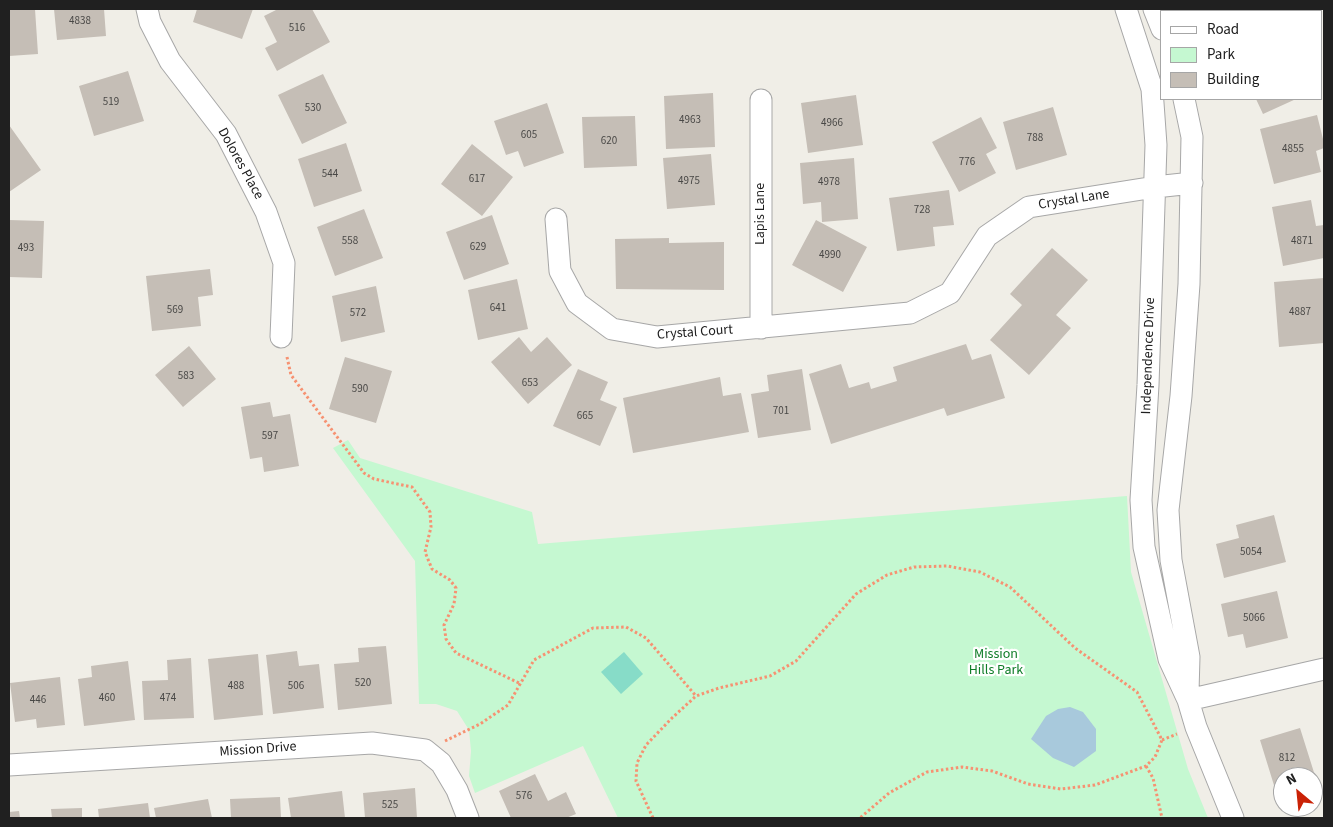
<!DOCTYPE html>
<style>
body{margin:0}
#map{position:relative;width:1333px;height:827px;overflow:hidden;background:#f0eee7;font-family:"Source Sans 3",sans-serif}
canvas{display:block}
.frame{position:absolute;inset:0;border:10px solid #202020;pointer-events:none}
.legend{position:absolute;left:1160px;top:10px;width:162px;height:90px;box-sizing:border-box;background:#fff;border:1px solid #a6a6a6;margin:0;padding:6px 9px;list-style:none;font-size:15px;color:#202020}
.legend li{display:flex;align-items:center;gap:10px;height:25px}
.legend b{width:25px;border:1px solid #a6a6a6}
.north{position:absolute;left:1273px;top:767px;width:50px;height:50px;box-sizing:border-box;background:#fff;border:1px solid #a6a6a6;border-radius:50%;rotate:332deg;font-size:14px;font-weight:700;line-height:20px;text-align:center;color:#202020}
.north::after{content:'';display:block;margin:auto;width:18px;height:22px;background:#ca2206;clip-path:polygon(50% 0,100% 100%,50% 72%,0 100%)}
</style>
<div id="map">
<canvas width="1333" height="827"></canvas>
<div class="frame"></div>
<ul class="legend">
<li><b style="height:6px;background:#fff"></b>Road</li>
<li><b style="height:14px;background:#c5f8d1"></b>Park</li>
<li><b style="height:14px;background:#c5beb6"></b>Building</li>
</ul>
<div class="north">N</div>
</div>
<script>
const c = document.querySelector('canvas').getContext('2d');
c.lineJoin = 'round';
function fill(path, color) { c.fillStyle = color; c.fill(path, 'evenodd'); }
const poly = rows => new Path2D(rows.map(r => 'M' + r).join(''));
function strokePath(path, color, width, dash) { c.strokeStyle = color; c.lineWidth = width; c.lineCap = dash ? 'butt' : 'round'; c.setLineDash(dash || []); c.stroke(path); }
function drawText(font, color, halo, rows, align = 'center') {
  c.font = font + ' "Source Sans 3",sans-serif'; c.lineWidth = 4.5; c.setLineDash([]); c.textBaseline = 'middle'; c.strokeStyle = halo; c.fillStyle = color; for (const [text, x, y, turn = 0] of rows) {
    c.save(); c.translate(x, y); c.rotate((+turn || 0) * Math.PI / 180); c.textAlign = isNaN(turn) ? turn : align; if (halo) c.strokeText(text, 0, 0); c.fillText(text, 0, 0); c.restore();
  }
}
const park = poly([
 [348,440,360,458,532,512,538,544,1127,496,1131,572,1188,769,1208,818,618,818,583,746,475,793,469,776,471,751,469,730,457,711,436,704,419,704,415,561,333,448]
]);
const pitch = poly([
 [624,652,643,674,621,694,601,672]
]);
const water = poly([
 [1070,707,1083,712,1096,729,1096,751,1074,767,1053,758,1031,739,1046,716,1058,709]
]);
const building = poly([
 [9,9,35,9,38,54,9,56],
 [54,9,104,9,106,36,57,40],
 [197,9,253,9,242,39,193,22],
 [278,9,312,9,330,42,277,71,265,48,277,42,264,16],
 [1221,9,1281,9,1276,11,1222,11],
 [128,71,144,121,94,136,79,86],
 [323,74,347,123,302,144,278,95],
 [713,93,715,147,666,149,664,96],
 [856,95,863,145,808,153,801,103],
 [1256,99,1296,99,1263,114],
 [547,103,564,153,524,167,518,151,506,155,494,121],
 [1053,107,1067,155,1016,170,1003,122],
 [1317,115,1324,143,1324,148,1316,151,1321,172,1274,184,1260,129],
 [635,116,637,166,584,168,582,117],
 [981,117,997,148,986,154,996,173,959,192,932,142],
 [9,125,41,170,9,192],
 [346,143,362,191,314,207,298,159],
 [472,144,513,177,482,216,441,184],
 [711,154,715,205,667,209,663,158],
 [854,158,858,219,822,222,821,202,803,204,800,163],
 [949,190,954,225,933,227,935,246,897,251,889,198],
 [1311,200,1316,226,1324,225,1324,258,1283,266,1272,207],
 [364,209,383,258,335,276,317,227],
 [492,215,509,264,464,280,446,232],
 [9,220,44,221,42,278,9,277],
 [816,220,867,247,843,292,792,265],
 [669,238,669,243,724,242,724,290,616,289,615,239],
 [1052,248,1088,280,1056,315,1071,328,1029,375,990,340,1022,305,1010,294],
 [210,269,213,295,198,297,201,326,152,331,146,276],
 [1324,278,1324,343,1279,347,1274,282],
 [517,279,528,329,478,340,468,290],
 [376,286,385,332,341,342,332,296],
 [519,337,531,352,547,337,572,365,528,404,491,362],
 [966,344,972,360,991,354,1005,398,947,416,944,408,831,444,809,374,841,364,849,388,869,382,871,389,897,381,893,367],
 [189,346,216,379,183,407,155,375],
 [345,357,392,371,376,423,329,409],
 [578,369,608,382,600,400,617,407,600,446,553,426],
 [802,369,811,430,758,438,751,394,769,391,767,375],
 [720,377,723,396,741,393,749,432,633,453,623,398],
 [270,402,273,417,290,414,299,466,264,472,262,457,250,459,241,407],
 [1274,515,1286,562,1224,578,1216,544,1239,538,1236,525],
 [1277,591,1288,638,1246,648,1243,634,1228,637,1221,604],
 [386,646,392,704,338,710,334,664,359,662,358,648],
 [297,651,299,666,319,664,324,708,273,714,266,655],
 [258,654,263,715,214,720,208,659],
 [191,658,194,718,144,720,142,681,168,680,167,660],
 [128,661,135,720,84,726,78,679,92,677,91,666],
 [60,677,65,725,37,728,36,719,15,722,10,683],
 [1300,728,1317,782,1313,783,1313,777,1283,777,1283,793,1277,795,1260,740],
 [535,774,548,801,566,792,576,814,566,818,511,818,499,791],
 [415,788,417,818,365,818,363,793],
 [342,791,345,818,291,818,288,798],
 [280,797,281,818,231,818,230,799],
 [208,799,212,818,156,818,154,808],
 [148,803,150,818,99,818,98,809],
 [82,808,82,818,52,818,51,809],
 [19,811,20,818,9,818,9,812]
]);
const path = poly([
 [287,357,291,375,364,473,374,479,412,487,430,512,431,527,425,552,432,569,450,580,456,588,454,604,444,625,446,639,456,653,519,683],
 [1162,740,1177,734],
 [445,741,480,724,508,705,534,660,593,628,626,627,646,638,696,696],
 [1146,766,1153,778,1162,818],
 [653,818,636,781,637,763,646,745,672,718,696,696,719,688,770,676,796,661,856,594,887,575,914,567,947,566,980,572,1010,587,1075,648,1137,692,1162,740,1155,757,1146,766,1095,785,1061,789,1028,784,992,771,962,767,927,772,889,793,860,818]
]);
const minor = poly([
 [147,9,150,22,170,61,226,134,266,212,284,263,281,337],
 [1126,9,1152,89,1156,145,1148,385,1141,500,1144,547,1169,659,1188,700,1196,727,1233,818],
 [1154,9,1162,29],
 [1184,99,1192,137,1189,284,1181,396,1168,510,1171,560,1189,657,1188,692],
 [556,219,560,271,577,303,612,329,657,337,910,313,950,293,987,236,1029,207,1155,187,1192,183],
 [761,328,761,100],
 [1188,700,1324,669],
 [9,765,372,743,425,750,441,763,457,790,468,818]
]);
const numberNames = [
 ["4838",80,22],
 ["516",297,29],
 ["519",111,103],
 ["530",313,109],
 ["4963",690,121],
 ["4966",832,124],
 ["605",529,136],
 ["788",1035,139],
 ["620",609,142],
 ["4855",1293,150],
 ["776",967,163],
 ["544",330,175],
 ["617",477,180],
 ["4975",689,182],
 ["4978",829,183],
 ["728",922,211],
 ["558",350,242],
 ["4871",1302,242],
 ["629",478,248],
 ["493",26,249],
 ["4990",830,256],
 ["641",498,309],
 ["569",175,311],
 ["4887",1300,313],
 ["572",358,314],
 ["583",186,377],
 ["653",530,384],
 ["590",360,390],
 ["701",781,412],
 ["665",585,417],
 ["597",270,437],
 ["5054",1251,553],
 ["5066",1254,619],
 ["520",363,684],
 ["488",236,687],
 ["506",296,687],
 ["460",107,699],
 ["474",168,699],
 ["446",38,701],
 ["812",1287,759],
 ["576",524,797],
 ["525",390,806]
];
const streetNames = [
 ["Dolores Place",240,164,61],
 ["Crystal Lane",1074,200,-9],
 ["Lapis Lane",761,214,-90],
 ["Crystal Court",695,333,-4],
 ["Independence Drive",1149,356,-88],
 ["Mission Drive",258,750,-4]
];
const parkNames = [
 ["Mission",996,655],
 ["Hills Park",996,671]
];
fill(park, '#c5f8d1');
fill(pitch, '#87dcc8');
fill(water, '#a8c9dc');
fill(building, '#c5beb6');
strokePath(minor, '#a7a7a7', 23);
strokePath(path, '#f69272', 3, [2.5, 2.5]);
strokePath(minor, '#fff', 21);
drawText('11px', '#494846', null, numberNames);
drawText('14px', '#202020', '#fff', streetNames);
drawText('14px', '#0f7d28', '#fff', parkNames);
</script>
